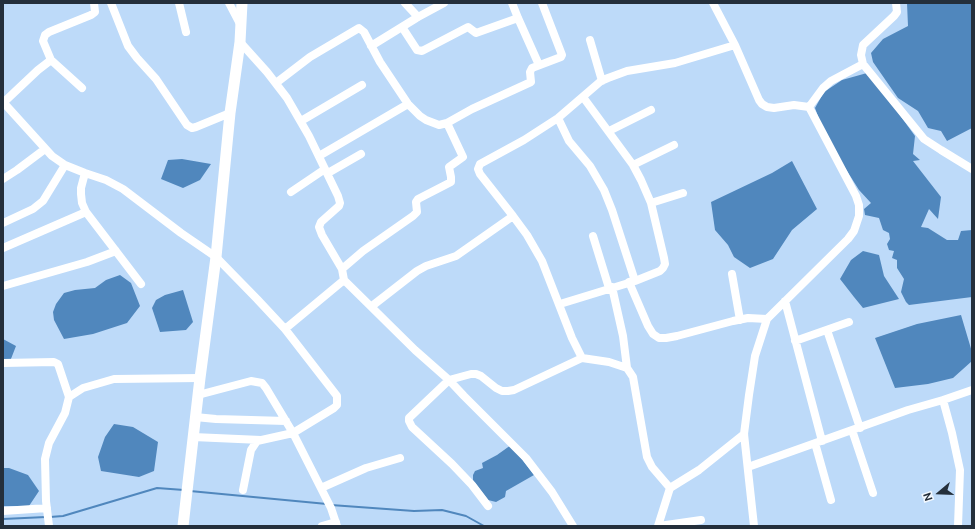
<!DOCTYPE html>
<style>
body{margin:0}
#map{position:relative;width:975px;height:529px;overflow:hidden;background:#bddaf9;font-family:Ubuntu,sans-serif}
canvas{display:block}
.frame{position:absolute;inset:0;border:4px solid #242f3b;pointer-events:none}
.north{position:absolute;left:919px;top:473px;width:40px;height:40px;-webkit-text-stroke:3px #f2f8ff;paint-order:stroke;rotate:251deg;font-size:11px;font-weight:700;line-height:16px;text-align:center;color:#242f3b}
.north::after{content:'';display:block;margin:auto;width:14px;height:18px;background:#242f3b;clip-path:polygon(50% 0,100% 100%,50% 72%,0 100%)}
</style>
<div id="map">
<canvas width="975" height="529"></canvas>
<div class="frame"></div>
<div class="north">N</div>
</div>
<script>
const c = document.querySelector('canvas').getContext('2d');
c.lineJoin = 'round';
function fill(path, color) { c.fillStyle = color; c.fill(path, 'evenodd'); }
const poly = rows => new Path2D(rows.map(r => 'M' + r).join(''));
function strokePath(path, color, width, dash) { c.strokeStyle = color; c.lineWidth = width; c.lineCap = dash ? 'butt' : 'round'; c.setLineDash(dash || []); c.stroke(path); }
const water = poly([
 [907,3,972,3,972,128,947,141,941,131,928,128,918,111,898,98,873,62,871,53,883,39,908,26],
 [867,73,878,85,915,136,913,154,920,160,913,161,941,197,938,219,929,209,921,227,928,228,947,240,958,240,961,231,972,230,972,297,909,305,906,302,901,292,904,279,897,268,897,260,892,258,894,251,889,250,887,244,890,239,889,233,883,230,879,218,865,215,864,209,871,203,859,190,842,163,822,127,815,108,824,92,842,80],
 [182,159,211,164,200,180,183,188,161,179,168,160],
 [792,161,817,209,792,230,773,259,750,268,734,257,728,245,715,230,711,202,772,173],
 [863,251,879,255,884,276,899,299,863,308,854,297,840,279,851,260],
 [120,275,131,283,140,306,127,323,93,334,64,339,54,320,53,312,56,304,64,293,75,290,95,288,106,280],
 [183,290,193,322,186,330,160,332,152,308,156,300,165,295],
 [961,315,972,352,972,361,953,378,928,384,895,388,875,338,917,324],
 [3,339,16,346,9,364,3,362],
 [114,424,133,427,158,442,154,471,139,477,101,471,98,457,105,437],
 [511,445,534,475,506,491,505,497,496,502,488,500,473,480,473,475,475,471,483,468,482,463,497,455],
 [3,468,9,468,28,475,39,491,29,506,3,506]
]);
const stream = poly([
 [190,491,327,504],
 [331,505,414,511,442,510,466,516,484,526],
 [50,517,63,516,157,488,184,490],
 [3,519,46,517]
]);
const minor = poly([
 [111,3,128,46,137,58,156,79,187,125,192,128,196,127,230,113],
 [179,3,186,32],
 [229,3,240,24],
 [405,3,418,17],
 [512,3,518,18,539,65],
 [713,3,735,45,759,100,762,104,767,107,774,108,794,105,809,107],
 [402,27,417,50,422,51,468,27,476,33,518,18],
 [590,40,602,81],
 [240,42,267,72,287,98,309,136,338,196,340,203,339,206,321,222,319,227,322,235,342,269,344,280,415,350,449,380,471,374,476,374,481,376,496,388,502,391,508,391,514,390,582,358],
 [371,46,418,17,444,3],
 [51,60,82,88],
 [863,64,861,55,863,45,894,16,897,12,896,3],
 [276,83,310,57,359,28,364,32,380,62,408,104,420,116,426,120,439,125,447,123],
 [3,102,52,156,65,165,85,173,106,180,123,189,181,233,216,257,257,299,285,329,337,396,337,405,334,408,293,433,257,441,251,450,243,490],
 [3,103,38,70,51,60,43,41,45,35,49,32,91,15,95,12,94,3],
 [558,118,569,141,590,166,604,190,612,210,635,281],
 [301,121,362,85],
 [609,131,651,110],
 [319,156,408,104],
 [633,165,674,145],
 [85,173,81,188,81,194,82,203,86,212,141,284],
 [328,173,361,154],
 [3,179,17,170,45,149],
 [291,192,325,169],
 [651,203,683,193],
 [513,216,527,235,542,261,572,338,582,358,609,362,627,368,633,377,647,457,652,467,670,488,658,526],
 [3,223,33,209,43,201,65,165],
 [593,236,609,288],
 [3,248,86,212],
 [342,269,363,251,413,216,417,212,416,202,418,199,451,182,451,177,449,167,463,157,447,123,472,109,531,82,530,72,532,68,561,57,562,55,542,3],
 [732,274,740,320],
 [629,282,648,326,653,334,659,338,666,338,677,336,733,321,748,318,767,319],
 [3,286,87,262,116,251],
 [612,287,623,336,627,368],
 [785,301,822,441],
 [560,304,635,281,660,271,663,268,665,264,664,258,651,203,641,180,633,165,583,97],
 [372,306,417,271,426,266,456,256,513,216,480,174,478,169,480,164,524,140,558,118,601,81,608,78,627,71,675,63,735,45],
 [285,329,344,280],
 [827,330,860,428],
 [795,341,849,322],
 [3,363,54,362,58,364,69,397],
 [198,395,251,381,262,383,266,388,293,433,331,508,337,526],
 [943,400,972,390],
 [195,417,216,419,286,421],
 [852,430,873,493],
 [193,437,261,440],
 [815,443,831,500],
 [748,467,908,410,943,400,952,433,960,470,958,526],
 [321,488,366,468,400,458],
 [670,488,699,470,744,434],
 [488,506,472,485,452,464,412,427,409,421,409,418,449,380,464,396,526,458,552,492,573,526],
 [3,511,47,508],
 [49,526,46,501,45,459,49,443,65,413,69,397,83,388,114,379,200,378],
 [322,526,336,522],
 [659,526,701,520],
 [754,526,744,434,749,395,755,356,767,319,848,239,854,231,859,216,859,205,856,196,809,107,823,88,831,81,863,64,924,139,941,150,972,169]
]);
const secondary = poly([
 [183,526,200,378,216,257,230,113,240,42,242,3]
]);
fill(water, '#5087bd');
strokePath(stream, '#5087bd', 2);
strokePath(minor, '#fff', 8);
strokePath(secondary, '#fff', 11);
</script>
